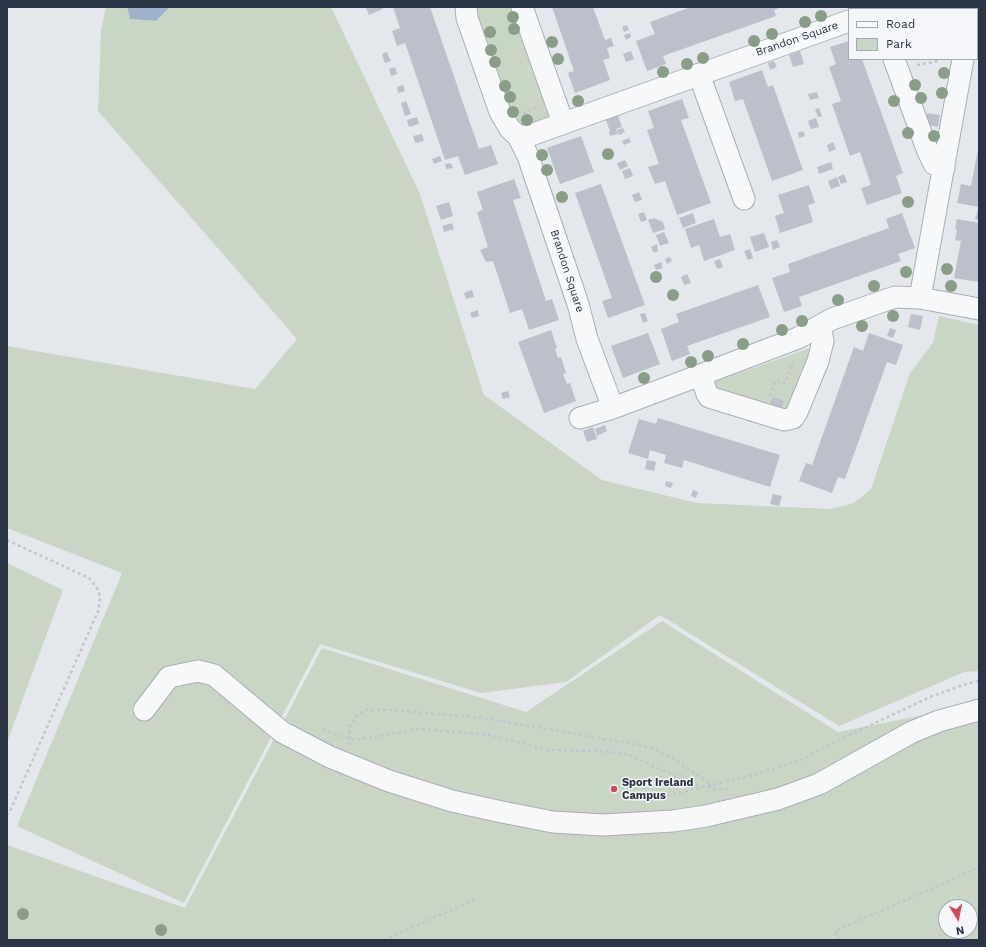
<!DOCTYPE html>
<style>
body{margin:0}
#map{position:relative;width:986px;height:947px;overflow:hidden;background:#e4e7ec;font-family:"Work Sans",sans-serif}
canvas{display:block}
.frame{position:absolute;inset:0;border:8px solid #2b3445;pointer-events:none}
.legend{position:absolute;left:848px;top:8px;width:130px;height:52px;box-sizing:border-box;background:#f4f6f9;border:1px solid #a4a8b1;margin:0;padding:5px 7px;list-style:none;font-size:12px;color:#2b3445}
.legend li{display:flex;align-items:center;gap:8px;height:20px}
.legend b{width:20px;border:1px solid #a4a8b1}
.north{position:absolute;left:938px;top:899px;width:40px;height:40px;box-sizing:border-box;background:#f4f6f9;border:1px solid #a4a8b1;border-radius:50%;rotate:170deg;font-size:11px;font-weight:700;line-height:16px;text-align:center;color:#2b3445}
.north::after{content:'';display:block;margin:auto;width:14px;height:18px;background:#d1495b;clip-path:polygon(50% 0,100% 100%,50% 72%,0 100%)}
</style>
<div id="map">
<canvas width="986" height="947"></canvas>
<div class="frame"></div>
<ul class="legend">
<li><b style="height:5px;background:#f7f8fa"></b>Road</li>
<li><b style="height:11px;background:#c9d6c5"></b>Park</li>
</ul>
<div class="north">N</div>
</div>
<script>
const c = document.querySelector('canvas').getContext('2d');
c.lineJoin = 'round';
function fill(path, color) { c.fillStyle = color; c.fill(path, 'evenodd'); }
const poly = rows => new Path2D(rows.map(r => 'M' + r).join(''));
function strokePath(path, color, width, dash) { c.strokeStyle = color; c.lineWidth = width; c.lineCap = dash ? 'butt' : 'round'; c.setLineDash(dash || []); c.stroke(path); }
function drawText(font, color, halo, rows, align = 'center') {
  c.font = font + ' "Work Sans",sans-serif'; c.lineWidth = 3; c.setLineDash([]); c.textBaseline = 'middle'; c.strokeStyle = halo; c.fillStyle = color; for (const [text, x, y, turn = 0] of rows) {
    c.save(); c.translate(x, y); c.rotate((+turn || 0) * Math.PI / 180); c.textAlign = isNaN(turn) ? turn : align; if (halo) c.strokeText(text, 0, 0); c.fillText(text, 0, 0); c.restore();
  }
}
const green = poly([
 [106,7,127,7,130,19,156,21,170,7,331,7,420,194,484,395,602,480,697,503,831,509,854,503,871,489,910,373,933,343,939,316,979,325,979,671,964,672,839,726,660,615,566,682,481,693,320,644,184,903,17,826,122,573,7,528,7,346,255,389,297,339,98,111,101,30],
 [475,7,516,7,549,114,547,118,531,127,515,125,475,19],
 [810,348,808,358,787,412,718,395,713,382],
 [7,563,63,590,7,742],
 [662,621,838,732,979,704,979,940,7,940,7,845,185,908,322,648,526,712],
 [946,907,970,907,970,931,946,931]
]);
const water = poly([
 [127,7,170,7,156,21,130,19]
]);
const building = poly([
 [368,7,382,7,383,9,369,15,366,8],
 [393,7,430,7,479,149,491,145,498,164,465,175,458,156,445,160,405,43,397,46,392,31,400,28],
 [552,7,593,7,605,40,611,38,614,46,607,48,610,58,603,60,610,80,575,93,568,73,574,71],
 [691,7,782,7,774,10,776,16,663,56,666,64,647,71,636,41,655,34,650,22],
 [627,25,629,30,624,32,622,27],
 [630,33,631,37,626,40,624,35],
 [849,41,849,59,862,59,903,173,896,176,902,193,867,205,861,188,871,185,860,152,850,156,832,104,841,101,829,67,836,64,830,47],
 [631,51,634,59,626,62,623,54],
 [800,51,804,64,793,67,789,55],
 [387,52,391,61,385,63,382,54],
 [774,61,777,67,770,70,768,63],
 [395,67,397,74,391,76,389,69],
 [762,70,768,87,773,85,803,170,772,181,743,99,735,101,729,82],
 [403,85,405,91,398,93,397,87],
 [817,92,819,98,810,100,808,94],
 [682,99,689,118,681,120,711,203,677,215,665,181,655,184,648,167,659,164,647,130,654,128,648,111],
 [406,101,411,114,405,116,401,103],
 [819,108,822,116,818,117,815,109],
 [617,113,622,127,616,129,618,134,610,136,609,132,610,131,605,118],
 [927,113,940,115,938,127,925,124],
 [417,117,419,124,409,127,407,120],
 [816,118,819,127,811,129,808,121],
 [623,128,625,132,619,135,617,130],
 [803,131,805,136,799,138,798,133],
 [422,134,424,141,415,143,413,136],
 [581,136,594,172,560,184,547,148],
 [629,138,631,142,624,145,622,141],
 [833,142,836,149,829,152,827,145],
 [978,149,979,149,979,207,957,203,961,184,971,186],
 [440,156,442,161,434,164,432,159],
 [625,160,628,166,620,170,617,163],
 [831,162,833,169,819,174,817,167],
 [451,163,453,168,446,169,445,164],
 [630,168,633,176,625,179,622,171],
 [844,174,847,182,841,184,838,177],
 [837,177,840,186,831,189,828,181],
 [514,179,521,198,513,200,546,301,552,299,559,320,529,330,522,309,510,313,493,261,486,262,480,250,488,247,477,212,483,210,477,192],
 [601,184,645,305,608,318,602,301,612,298,575,193],
 [809,185,815,203,808,205,813,222,780,233,775,216,784,213,778,195],
 [639,192,642,200,635,202,632,195],
 [449,202,453,216,441,220,436,206],
 [978,210,979,210,979,220,975,219],
 [644,212,647,220,641,222,638,214],
 [693,213,696,223,683,228,679,218],
 [902,213,915,248,898,254,901,261,799,297,802,306,784,312,772,278,790,272,788,264,889,228,886,219],
 [654,218,663,222,665,229,653,233,648,220],
 [714,219,720,237,730,234,735,250,704,261,699,245,691,248,685,229],
 [957,219,979,223,979,282,954,278,961,241,955,240,957,229,955,229],
 [452,223,454,229,444,232,442,226],
 [664,232,669,243,660,246,656,235],
 [764,233,769,247,755,252,750,237],
 [777,240,780,247,773,250,771,242],
 [657,244,658,251,654,253,651,247],
 [750,249,753,258,748,260,744,251],
 [670,257,672,261,667,264,665,259],
 [720,259,723,267,717,269,714,261],
 [661,262,663,268,656,270,654,265],
 [687,274,691,283,684,285,681,277],
 [758,285,770,317,687,346,690,354,672,361,661,329,679,322,676,314],
 [472,290,474,297,466,299,464,293],
 [478,310,479,316,472,318,470,313],
 [645,313,648,321,643,323,640,314],
 [911,314,923,316,920,330,908,327],
 [890,328,896,330,893,338,887,336],
 [551,330,557,348,555,349,558,358,561,357,566,373,563,374,567,384,570,383,576,401,544,413,518,342],
 [648,333,660,364,623,378,611,346],
 [869,333,903,345,896,365,887,362,845,479,838,477,832,493,799,481,806,463,812,465,854,347,863,351],
 [508,391,510,397,503,399,501,393],
 [773,397,784,401,780,412,769,408],
 [658,418,780,455,770,487,684,460,682,468,664,463,666,455,650,450,648,459,628,453,639,419,656,424],
 [605,425,607,431,597,436,595,429],
 [593,427,597,439,587,442,583,431],
 [647,460,656,462,654,471,645,469],
 [666,481,673,483,671,488,665,486],
 [693,490,698,492,696,498,691,496],
 [773,494,782,496,779,506,770,504]
]);
const path = poly([
 [917,65,938,61],
 [523,113,537,107],
 [770,396,776,380,785,383,794,361],
 [7,540,89,578,97,588,100,596,99,609,11,809,7,814],
 [323,729,339,736,356,740,418,729,491,735,548,750,601,751,629,755,693,784,715,789,728,789],
 [350,745,349,727,355,718,364,710,392,710,482,718,634,744,655,749,673,759,713,785],
 [644,801,749,776,799,761,835,742,930,697,963,685,979,681],
 [384,940,476,899],
 [839,940,835,931,979,868]
]);
const minor = poly([
 [466,7,467,18,500,112,510,129,518,136,528,156,578,304,587,339,613,408],
 [522,7,563,123],
 [977,25,979,25],
 [894,59,927,149,934,164,944,168],
 [699,74,744,199],
 [518,136,528,136,849,21],
 [920,298,963,59],
 [701,375,707,394,709,397,784,420,793,418,797,412,818,361,823,341,820,326],
 [580,418,613,408,798,338,832,319,895,297,920,298,979,309],
 [144,710,169,677,198,671,214,675,282,732,330,757,389,781,452,801,502,812,553,822,603,825,673,821,706,816,778,799,819,784,912,732,939,721,979,710]
]);
const trees = [
 [821,16],
 [513,17],
 [805,22],
 [514,29],
 [490,32],
 [772,34],
 [754,41],
 [552,42],
 [491,50],
 [703,58],
 [558,59],
 [495,62],
 [687,64],
 [663,72],
 [944,73],
 [915,85],
 [505,86],
 [942,93],
 [510,97],
 [921,98],
 [578,101],
 [894,101],
 [513,112],
 [527,120],
 [908,133],
 [934,136],
 [608,154],
 [542,155],
 [547,170],
 [562,197],
 [908,202],
 [947,269],
 [906,272],
 [656,277],
 [874,286],
 [951,286],
 [673,295],
 [838,300],
 [893,316],
 [802,321],
 [862,326],
 [782,330],
 [743,344],
 [708,356],
 [691,362],
 [644,378],
 [23,914],
 [161,930]
];
const markers = [
 [614,789,4,"#d1495b"]
];
const streetNames = [
 ["Brandon Square",797,39,-19],
 ["Brandon Square",567,271,72]
];
const poiNames = [
 ["Sport Ireland",622,783],
 ["Campus",622,796]
];
fill(green, '#c9d6c5');
fill(water, '#9fb4cc');
fill(building, '#bbc0ca');
strokePath(minor, '#a9aeb7', 23);
strokePath(path, '#c2c5cb', 2.5, [3, 3]);
strokePath(minor, '#f7f8fa', 21);
c.fillStyle = '#899d89';
for (const [x, y] of trees) { c.beginPath(); c.arc(x, y, 6, 0, 2 * Math.PI); c.fill(); }
for (const [x, y, r, color] of markers) { const dot = new Path2D(); dot.arc(x, y, r, 0, 2 * Math.PI); c.fillStyle = color; c.fill(dot); strokePath(dot, '#f4f6f9', 1.5); }
drawText('11px', '#2b3445', '#f4f6f9', streetNames);
drawText('bold 11px', '#2b3445', '#f4f6f9', poiNames, 'left');
</script>
